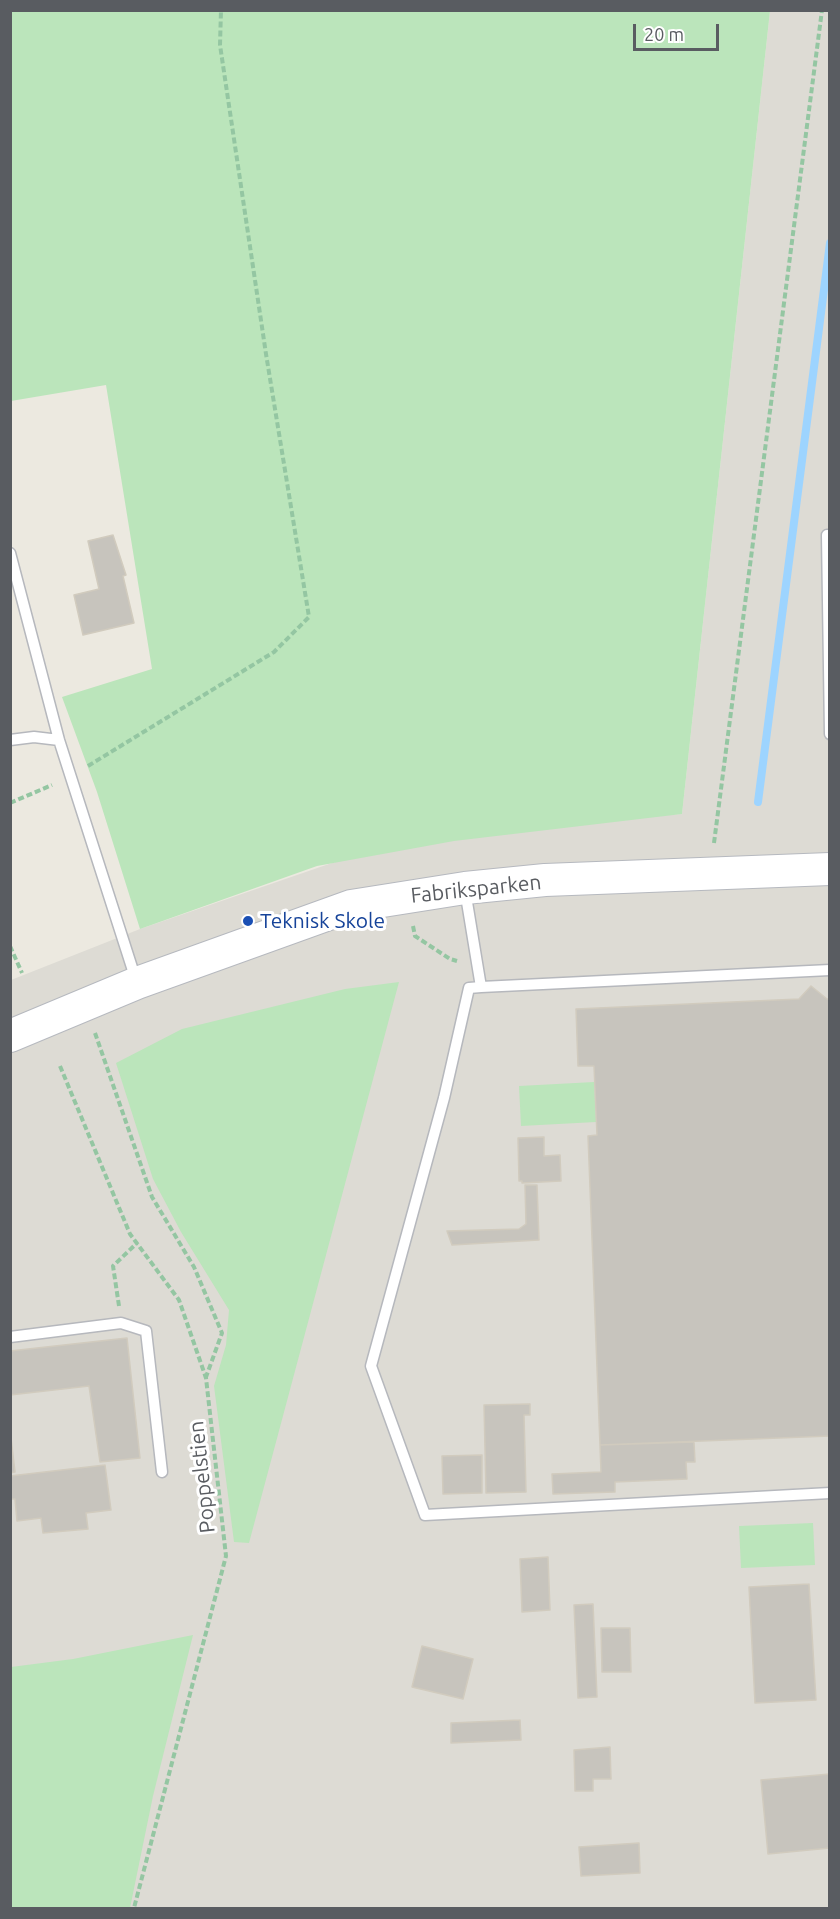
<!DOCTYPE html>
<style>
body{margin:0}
#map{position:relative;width:840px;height:1919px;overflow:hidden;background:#ece9e0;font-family:Ubuntu,sans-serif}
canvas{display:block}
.frame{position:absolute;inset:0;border:12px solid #595c61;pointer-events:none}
.scale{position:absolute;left:633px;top:24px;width:86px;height:27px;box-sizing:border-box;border:3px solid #595c61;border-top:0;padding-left:8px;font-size:18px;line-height:21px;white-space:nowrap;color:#595c61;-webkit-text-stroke:4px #fff;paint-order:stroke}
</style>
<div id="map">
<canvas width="840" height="1919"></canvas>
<div class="frame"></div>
<div class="scale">20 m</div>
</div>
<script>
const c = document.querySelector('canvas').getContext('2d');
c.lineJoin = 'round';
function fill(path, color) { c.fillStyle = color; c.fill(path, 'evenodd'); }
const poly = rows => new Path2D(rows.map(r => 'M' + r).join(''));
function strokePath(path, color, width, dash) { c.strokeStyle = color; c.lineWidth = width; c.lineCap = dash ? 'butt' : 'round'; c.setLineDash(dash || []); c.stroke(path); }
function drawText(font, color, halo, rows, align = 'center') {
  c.font = font + ' Ubuntu,sans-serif'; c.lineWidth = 6; c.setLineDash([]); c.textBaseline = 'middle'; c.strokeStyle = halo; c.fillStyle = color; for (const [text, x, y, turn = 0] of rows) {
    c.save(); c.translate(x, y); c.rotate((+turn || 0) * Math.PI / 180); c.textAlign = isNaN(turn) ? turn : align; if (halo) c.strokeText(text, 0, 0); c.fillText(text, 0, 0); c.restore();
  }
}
const industrial = poly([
 [770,11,829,11,829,1908,11,1908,11,980,140,929,361,853,515,824,682,814]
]);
const green = poly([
 [10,11,770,11,682,814,454,841,317,866,140,929,97,792,62,697,152,669,106,385,11,401],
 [399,982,249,1543,234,1542,214,1386,226,1345,229,1310,181,1232,153,1179,116,1063,182,1029,345,989],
 [594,1082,596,1122,521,1126,519,1086],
 [813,1523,815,1565,741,1568,739,1526],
 [193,1635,153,1796,130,1908,11,1908,11,1667,73,1659]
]);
const stream = poly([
 [758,802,830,243]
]);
const building = poly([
 [113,535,126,575,123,576,134,623,83,635,74,595,99,589,88,541,113,535],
 [811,986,827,999,830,999,830,1436,600,1445,588,1136,597,1135,594,1066,578,1066,576,1009,799,999,811,986],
 [544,1137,544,1156,560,1155,561,1181,522,1183,522,1181,519,1181,518,1138,544,1137],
 [525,1185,537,1185,539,1240,452,1245,447,1231,519,1229,526,1224,525,1185],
 [127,1338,140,1458,100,1462,89,1386,10,1395,10,1351,127,1338],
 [530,1404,530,1415,524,1415,526,1492,486,1493,484,1405,530,1404],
 [10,1429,15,1472,10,1473,10,1429],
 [694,1442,695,1462,686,1462,687,1479,615,1482,615,1492,553,1494,552,1474,601,1472,600,1445,694,1442],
 [482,1455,482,1493,443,1494,442,1456,482,1455],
 [105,1465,111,1510,86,1513,88,1529,43,1533,41,1518,17,1521,15,1499,10,1499,10,1476,105,1465],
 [548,1557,550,1610,522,1612,520,1559,548,1557],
 [809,1584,816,1700,755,1703,749,1587,809,1584],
 [593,1604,597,1697,578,1698,574,1605,593,1604],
 [601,1628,630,1628,631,1672,602,1672,601,1628],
 [422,1646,473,1659,463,1699,412,1687,422,1646],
 [520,1720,521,1740,451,1743,451,1723,520,1720],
 [610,1747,611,1779,593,1779,593,1791,575,1791,574,1750,610,1747],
 [830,1774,830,1848,768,1854,761,1780,830,1774],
 [639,1843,640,1873,581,1876,579,1847,639,1843]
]);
const path = poly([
 [88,766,274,652,309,617,266,354,220,45,221,10],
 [10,803,52,785],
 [714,843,822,10],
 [413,926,415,936,450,959,457,961],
 [10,946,22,973],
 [95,1033,152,1197,194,1267,222,1333,206,1377],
 [60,1066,130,1234,179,1300,206,1378,226,1556,134,1908],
 [119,1306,113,1266,137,1243]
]);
const lane = poly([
 [830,535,827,535,830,734],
 [10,553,59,740,136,980],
 [10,740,34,737,59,740],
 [465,890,481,987,469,988,444,1098,371,1366,425,1515,830,1493],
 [481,987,830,970],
 [10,1337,121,1323,146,1331,162,1472]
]);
const secondary = poly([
 [10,1036,137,983,351,906,465,888,545,880,830,869]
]);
const markers = [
 [248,921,6,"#1a4fb4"]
];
const streetNames = [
 ["Fabriksparken",476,889,-6],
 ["Poppelstien",202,1477,-96]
];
const transitNames = [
 ["Teknisk Skole",260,921]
];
fill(industrial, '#dddbd4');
fill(green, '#bbe5bb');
strokePath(stream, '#9dd4ff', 8);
fill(building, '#c7c4bd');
strokePath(building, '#d1cbbe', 1.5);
strokePath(lane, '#b6b8bd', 13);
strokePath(secondary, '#b6b9bf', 34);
strokePath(path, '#94c6a2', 4, [6, 3]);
strokePath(lane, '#fff', 10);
strokePath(secondary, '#fff', 32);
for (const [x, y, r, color] of markers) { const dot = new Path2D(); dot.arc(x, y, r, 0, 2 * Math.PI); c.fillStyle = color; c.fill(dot); strokePath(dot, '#fff', 2); }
drawText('21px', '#595c61', '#fff', streetNames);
drawText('21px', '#164399', '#fff', transitNames, 'left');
</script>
